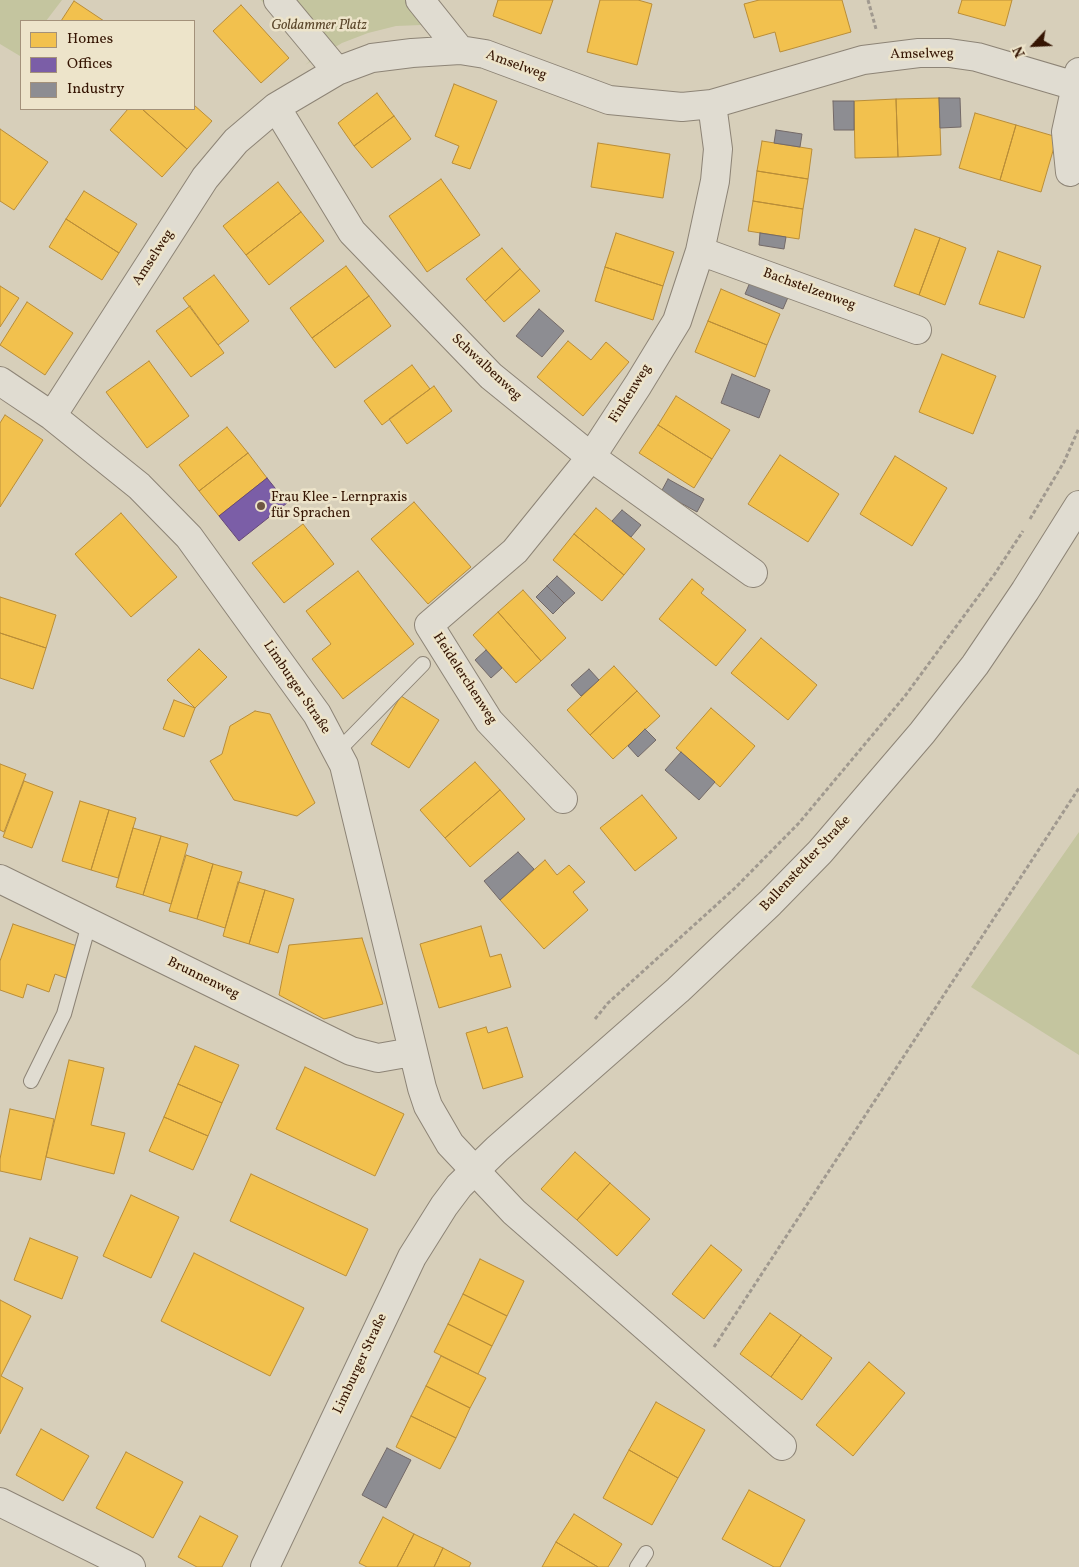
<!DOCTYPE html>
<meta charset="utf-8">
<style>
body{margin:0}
#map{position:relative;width:1079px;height:1567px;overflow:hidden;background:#d7cfba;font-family:Vollkorn,serif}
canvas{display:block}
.legend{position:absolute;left:20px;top:20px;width:175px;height:90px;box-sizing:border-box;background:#ede4ca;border:1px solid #a3917a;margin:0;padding:6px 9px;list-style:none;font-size:15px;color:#351503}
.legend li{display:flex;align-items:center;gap:10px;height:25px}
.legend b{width:25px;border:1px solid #a3917a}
.north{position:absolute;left:1009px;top:20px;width:50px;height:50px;-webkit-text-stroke:4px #ede4ca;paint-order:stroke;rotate:245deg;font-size:14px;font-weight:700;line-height:20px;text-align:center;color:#351503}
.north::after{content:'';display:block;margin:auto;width:18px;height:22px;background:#351503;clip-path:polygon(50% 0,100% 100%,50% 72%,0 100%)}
</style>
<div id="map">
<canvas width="1079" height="1567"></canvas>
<ul class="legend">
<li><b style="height:14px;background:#f2c14e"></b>Homes</li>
<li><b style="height:14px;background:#7b5ea7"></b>Offices</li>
<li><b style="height:14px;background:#8d8d92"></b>Industry</li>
</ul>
<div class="north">N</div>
</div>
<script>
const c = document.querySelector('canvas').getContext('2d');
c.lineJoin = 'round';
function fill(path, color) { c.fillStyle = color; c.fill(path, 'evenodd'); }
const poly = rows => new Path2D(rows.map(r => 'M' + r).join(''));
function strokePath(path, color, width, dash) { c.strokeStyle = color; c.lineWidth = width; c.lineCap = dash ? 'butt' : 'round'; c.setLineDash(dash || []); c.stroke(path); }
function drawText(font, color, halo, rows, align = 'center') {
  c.font = font + ' Vollkorn,serif'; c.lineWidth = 5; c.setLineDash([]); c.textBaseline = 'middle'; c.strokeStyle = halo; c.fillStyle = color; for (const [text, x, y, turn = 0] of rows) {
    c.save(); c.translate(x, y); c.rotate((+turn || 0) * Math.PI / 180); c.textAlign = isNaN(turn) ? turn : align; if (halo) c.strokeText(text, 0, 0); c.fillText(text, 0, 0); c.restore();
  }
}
const green = poly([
 [0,0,62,0,46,21,21,21,20,56,0,44],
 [261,0,435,0,447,24,396,26,368,33,342,43,305,65,309,62,307,52],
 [1079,832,1079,1055,971,987]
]);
const homes = poly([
 [498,0,553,0,541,34,493,16,498,0],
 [600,0,638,0,652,4,637,65,587,52,600,0],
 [759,0,842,0,851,32,780,52,775,32,754,38,744,4,759,0],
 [962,0,1012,0,1005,26,958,13,962,0],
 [74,1,104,21,61,21,74,1],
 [241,5,289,58,261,83,213,31,241,5],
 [454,84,497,101,470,169,452,163,459,146,435,136,454,84],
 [377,93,394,116,354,146,338,123,377,93],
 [939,98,941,155,898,157,896,99,939,98],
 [896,99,898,157,855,158,854,101,896,99],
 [194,105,212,121,187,149,142,109,194,109,194,105],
 [128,109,142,109,187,149,162,177,110,130,128,109],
 [975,113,1016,125,1000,180,959,168,975,113],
 [394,116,411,139,372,168,354,146,394,116],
 [1016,125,1057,137,1041,192,1000,180,1016,125],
 [0,129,48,162,14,210,0,201,0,129],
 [762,141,812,149,808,179,757,171,762,141],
 [598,143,670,154,663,198,591,187,598,143],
 [757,171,808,179,803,209,753,201,757,171],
 [441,179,480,235,427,272,389,216,441,179],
 [278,182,301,212,246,255,223,226,278,182],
 [84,191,137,224,119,253,66,219,84,191],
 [753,201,803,209,799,239,748,231,753,201],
 [301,212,324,241,269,285,246,255,301,212],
 [66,219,119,253,102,280,49,247,66,219],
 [915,229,940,238,919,295,894,286,915,229],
 [616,233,674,252,663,286,605,267,616,233],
 [940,238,966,248,945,305,919,295,940,238],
 [502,248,520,269,485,301,466,279,502,248],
 [998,251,1041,266,1024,318,979,304,998,251],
 [346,266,369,296,312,338,290,308,346,266],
 [605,267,663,286,653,320,595,301,605,267],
 [520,269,540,291,504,322,485,301,520,269],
 [214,275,249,321,218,345,183,298,214,275],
 [0,286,19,298,0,327,0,286],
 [721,289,780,314,767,345,708,321,721,289],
 [369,296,391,326,335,368,312,338,369,296],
 [27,302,73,333,45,375,0,345,27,302],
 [190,306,224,353,191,377,156,331,190,306],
 [708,321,767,345,755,377,695,352,708,321],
 [568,341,591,360,606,342,629,362,583,416,537,377,568,341],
 [942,354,996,376,973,434,919,412,942,354],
 [149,361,189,416,147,448,106,392,149,361],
 [412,365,430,389,382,425,364,401,412,365],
 [434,386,452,411,407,444,389,419,434,386],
 [676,396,730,430,712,459,658,425,676,396],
 [5,415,43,440,0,507,0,423,5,415],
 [658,425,712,459,694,488,639,453,658,425],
 [227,427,248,453,199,491,179,465,227,427],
 [248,453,267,478,219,516,199,491,248,453],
 [780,455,839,494,808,542,748,504,780,455],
 [895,456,947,488,912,546,860,514,895,456],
 [414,502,471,567,428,604,371,539,414,502],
 [596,508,645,549,624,575,574,534,596,508],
 [121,513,177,577,131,617,75,554,121,513],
 [303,524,334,564,284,603,252,563,303,524],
 [574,534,624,575,602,601,553,560,574,534],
 [358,571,414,644,343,699,312,659,331,644,306,611,358,571],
 [692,579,704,589,701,593,746,630,716,666,659,619,692,579],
 [523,590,566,638,541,661,498,612,523,590],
 [0,597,56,615,46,648,0,633,0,597],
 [498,612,541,661,516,683,473,635,498,612],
 [0,633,46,648,33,689,0,678,0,633],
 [761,638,817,685,788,720,731,673,761,638],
 [199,649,227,677,195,708,167,680,199,649],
 [614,666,637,691,590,735,567,710,614,666],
 [637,691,660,716,613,759,590,735,637,691],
 [401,696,439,720,409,768,371,744,401,696],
 [174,700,195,708,184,737,163,729,174,700],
 [711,708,755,746,720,787,676,748,711,708],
 [255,711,270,714,315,803,297,816,234,800,210,761,222,754,230,726,255,711],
 [475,762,500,790,445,838,420,810,475,762],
 [0,764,26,774,4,832,0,830,0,764],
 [24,781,53,792,32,848,3,837,24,781],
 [500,790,525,819,470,867,445,838,500,790],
 [642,795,677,838,635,871,600,828,642,795],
 [80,801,109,810,91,870,62,861,80,801],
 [109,810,136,818,118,878,91,870,109,810],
 [133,828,161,836,143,895,116,887,133,828],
 [161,836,188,844,171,904,143,895,161,836],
 [186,855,213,864,197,919,169,911,186,855],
 [545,860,557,875,569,865,585,882,573,892,588,910,544,949,500,900,545,860],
 [213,864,242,872,225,928,197,919,213,864],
 [238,882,265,890,249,944,223,936,238,882],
 [265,890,294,899,278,953,249,944,265,890],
 [13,924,77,946,66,978,55,974,49,992,27,984,23,998,0,990,0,961,13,924],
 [481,926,490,957,501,954,511,987,439,1008,420,944,481,926],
 [362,938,383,1004,324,1019,279,995,289,945,362,938],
 [486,1027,488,1033,507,1027,523,1077,483,1089,466,1033,486,1027],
 [195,1046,239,1065,222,1103,178,1084,195,1046],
 [69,1060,104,1068,91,1125,125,1133,114,1174,46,1157,69,1060],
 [305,1067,404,1114,375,1176,276,1129,305,1067],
 [178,1084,222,1103,208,1136,164,1117,178,1084],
 [10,1109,54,1119,41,1180,0,1171,0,1159,10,1109],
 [164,1117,208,1136,193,1170,149,1151,164,1117],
 [575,1152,610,1183,577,1220,541,1189,575,1152],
 [251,1174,368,1229,346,1276,230,1221,251,1174],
 [610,1183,650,1219,617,1256,577,1220,610,1183],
 [131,1195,179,1217,151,1278,103,1256,131,1195],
 [30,1238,78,1257,62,1299,14,1280,30,1238],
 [711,1245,742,1270,704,1319,672,1294,711,1245],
 [194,1253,304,1308,270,1376,161,1321,194,1253],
 [480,1259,524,1281,507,1316,463,1294,480,1259],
 [463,1294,507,1316,492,1346,448,1324,463,1294],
 [0,1300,31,1316,1,1376,23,1388,0,1434,0,1300],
 [770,1313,801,1335,771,1377,740,1354,770,1313],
 [448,1324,492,1346,478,1374,434,1352,448,1324],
 [801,1335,832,1358,802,1400,771,1377,801,1335],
 [441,1356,486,1378,470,1408,426,1386,441,1356],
 [869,1362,905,1393,853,1456,816,1425,869,1362],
 [426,1386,470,1408,456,1438,411,1416,426,1386],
 [656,1402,705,1430,678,1478,629,1450,656,1402],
 [411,1416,456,1438,440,1469,396,1447,411,1416],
 [41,1429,89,1456,63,1501,16,1475,41,1429],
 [629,1450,678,1478,652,1525,603,1498,629,1450],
 [126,1452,183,1482,153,1538,96,1508,126,1452],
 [749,1490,805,1520,780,1567,774,1567,722,1539,749,1490],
 [574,1514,622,1544,608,1567,598,1567,556,1542,574,1514],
 [200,1516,238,1536,222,1567,197,1567,178,1557,200,1516],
 [383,1517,414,1534,397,1567,367,1567,359,1563,383,1517],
 [414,1534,443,1548,434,1567,397,1567,414,1534],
 [556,1542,598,1567,542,1567,556,1542],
 [443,1548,471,1563,469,1567,434,1567,443,1548]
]);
const offices = poly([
 [267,478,287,503,239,541,219,516,267,478]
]);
const industry = poly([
 [939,98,960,98,961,127,940,128,939,98],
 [833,101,854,101,854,130,834,130,833,101],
 [776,130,802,134,800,147,774,143,776,130],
 [760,233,786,237,784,249,759,245,760,233],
 [751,280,789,295,783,309,745,294,751,280],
 [539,309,564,331,542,357,516,336,539,309],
 [732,374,770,390,759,418,721,403,732,374],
 [668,479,704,499,697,512,661,492,668,479],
 [622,510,641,525,631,537,612,521,622,510],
 [557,576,575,593,564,603,547,586,557,576],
 [547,586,564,603,553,614,536,597,547,586],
 [486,650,502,668,491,678,475,660,486,650],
 [589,669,599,680,581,696,571,685,589,669],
 [645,729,656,740,638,757,628,746,645,729],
 [681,752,715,782,699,800,665,770,681,752],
 [518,852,534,869,500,900,484,881,518,852],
 [387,1448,411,1460,386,1508,362,1495,387,1448]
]);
const path = poly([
 [868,0,876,29],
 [1030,519,1064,462,1079,428],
 [595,1019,608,1003,735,888,799,823,905,696,994,575,1023,531],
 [714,1347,1079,788]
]);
const service = poly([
 [337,752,423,664],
 [31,1081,64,1014,89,924],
 [637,1567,646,1553]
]);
const minor = poly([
 [278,0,337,71],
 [420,0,460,50],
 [276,107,352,232,491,376,591,457,753,573],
 [1070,172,1066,132,1079,72],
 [700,251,917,330],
 [0,381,52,416,139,486,189,537,317,714,344,765,422,1088,428,1106,450,1144,514,1212,782,1446],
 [52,416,205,178,236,141,276,107,337,71,372,58,412,53,460,50,485,54,609,100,682,107,712,104,863,60,919,53,949,53,977,57,1079,87],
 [563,799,489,721,429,625,515,551,591,457,638,385,677,321,700,251,715,181,718,149,712,104],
 [0,879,351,1051,378,1058,412,1052]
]);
const tertiary = poly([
 [0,1502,131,1567],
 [265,1567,412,1257,444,1206,459,1186,497,1149,678,990,770,903,820,852,922,733,975,665,1025,591,1079,505]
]);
const markers = [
 [261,506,5,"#6e5643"]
];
const parkNames = [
 ["Goldammer Platz",319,26]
];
const streetNames = [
 ["Amselweg",922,55,-1],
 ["Amselweg",516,66,20],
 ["Amselweg",154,258,-57],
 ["Bachstelzenweg",809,290,20],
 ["Schwalbenweg",486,368,43],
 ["Finkenweg",631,394,-58],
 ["Heidelerchenweg",464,679,57],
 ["Limburger Straße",296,688,56],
 ["Ballenstedter Straße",806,864,-47],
 ["Brunnenweg",203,979,26],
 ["Limburger Straße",361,1364,-65]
];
const poiNames = [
 ["Frau Klee - Lernpraxis",271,498],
 ["für Sprachen",271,514]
];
fill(green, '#c4c59f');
fill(homes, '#f2c14e');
strokePath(homes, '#b98d38', 1);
fill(offices, '#7b5ea7');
strokePath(offices, '#664876', 1);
fill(industry, '#8d8d92');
strokePath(industry, '#736967', 1);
strokePath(service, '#8d8476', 16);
strokePath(minor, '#8d8476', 30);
strokePath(tertiary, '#8d8476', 30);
strokePath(path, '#a0998f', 3, [4, 2.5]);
strokePath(service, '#e0dcd1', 14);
strokePath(minor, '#e0dcd1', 28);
strokePath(tertiary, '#e0dcd1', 28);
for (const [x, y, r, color] of markers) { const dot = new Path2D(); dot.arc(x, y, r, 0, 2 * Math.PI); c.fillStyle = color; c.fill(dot); strokePath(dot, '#ede4ca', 2); }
drawText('italic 14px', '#5b472b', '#ede4ca', parkNames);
drawText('14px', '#351503', '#ede4ca', streetNames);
drawText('14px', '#351503', '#ede4ca', poiNames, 'left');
</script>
